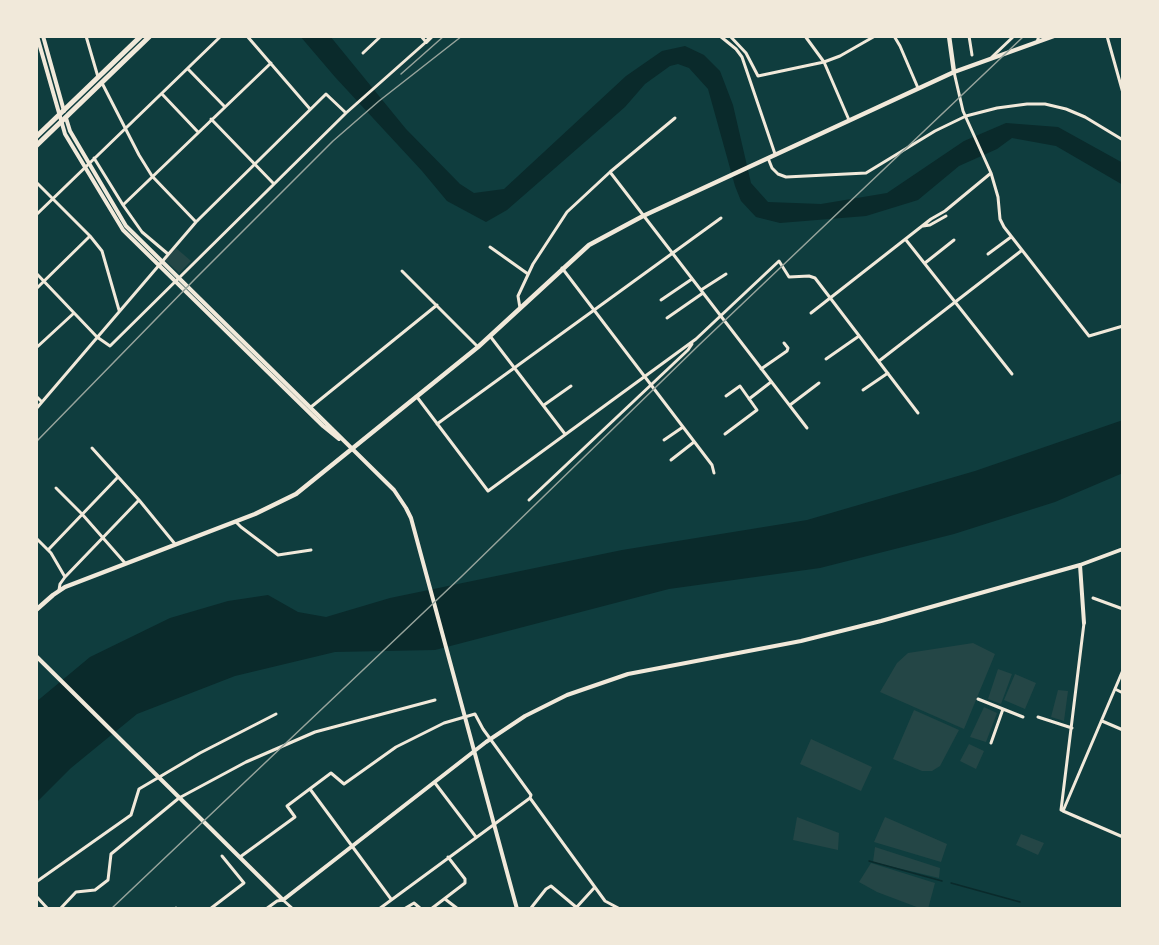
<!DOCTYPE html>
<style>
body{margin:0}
#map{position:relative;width:1159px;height:945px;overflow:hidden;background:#0f3d3e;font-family:"PT Serif",serif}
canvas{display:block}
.frame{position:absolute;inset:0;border:38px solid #f1e9da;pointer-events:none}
</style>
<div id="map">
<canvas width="1159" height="945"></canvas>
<div class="frame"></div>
</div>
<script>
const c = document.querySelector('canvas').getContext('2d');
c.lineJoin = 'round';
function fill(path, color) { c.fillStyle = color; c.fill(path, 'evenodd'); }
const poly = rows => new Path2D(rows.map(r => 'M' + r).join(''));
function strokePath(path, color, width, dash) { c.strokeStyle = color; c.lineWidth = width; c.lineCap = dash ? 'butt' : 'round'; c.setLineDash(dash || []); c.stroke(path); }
const green = poly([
 [176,248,191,261,179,273,165,260],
 [973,643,995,654,964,729,880,692,897,663,908,653],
 [998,669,1012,674,1001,704,988,699],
 [1015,674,1036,683,1025,709,1004,700],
 [1058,690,1068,691,1064,721,1051,717],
 [984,707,997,713,986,742,970,737],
 [914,710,959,730,940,766,932,771,922,771,893,759],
 [811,739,872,767,861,791,800,764],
 [969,744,984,751,976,769,960,761],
 [797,817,839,833,838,850,793,840],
 [885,817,947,844,941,862,874,842],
 [1021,834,1044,843,1038,855,1016,845],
 [875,847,940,868,939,878,873,862],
 [871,863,935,883,928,909,922,909,877,892,859,882]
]);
const water = poly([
 [300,36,330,36,406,129,460,184,474,193,504,189,626,76,662,51,685,46,704,55,720,71,733,105,751,183,768,202,821,204,887,193,964,141,1006,123,1058,127,1123,163,1123,185,1056,146,1012,138,997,149,959,166,918,200,866,216,780,223,756,217,741,201,735,186,708,89,689,68,678,64,670,66,645,84,625,107,507,210,486,222,447,201,422,171,335,77],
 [1123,420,1123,473,1055,502,954,534,820,568,669,589,435,650,335,652,235,676,137,714,71,768,36,803,36,702,90,657,170,618,228,601,268,595,298,612,326,617,390,598,622,550,807,520,975,471]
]);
const stream = poly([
 [869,861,942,881],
 [951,883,1020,902]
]);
const minor = poly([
 [86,36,98,77],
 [247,36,310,109],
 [720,36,736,49,742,57,775,154],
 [730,36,746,53,758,76,824,62,840,56,875,36],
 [805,36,824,62,849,120],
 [894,36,900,46,918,88],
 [969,36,972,55],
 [1107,36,1123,93],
 [1037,42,1039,36],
 [363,53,381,36],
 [992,57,1014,36],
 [188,69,224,106],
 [954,72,963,111,991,173,998,197,1000,219,1004,227,1089,336,1123,326],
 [102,83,139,155,152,176,196,222],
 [162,94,198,132],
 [211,119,274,184],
 [94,158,123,205,271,63],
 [768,158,772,168,778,174,786,177,866,173,935,131,966,116,997,108,1027,104,1045,104,1066,109,1085,117,1123,140],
 [610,172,807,428],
 [36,182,90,236,102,251,119,310],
 [123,205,142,232,168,254],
 [36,215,221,36],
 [923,226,930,225,946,216],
 [906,240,1012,374],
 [490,247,528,274],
 [988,254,1011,237],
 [925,263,954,240],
 [562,268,712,465,714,473],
 [402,271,478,347],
 [36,273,97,337,110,346,346,113,426,42,421,36],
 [36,289,90,236],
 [701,290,726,274],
 [661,300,692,279],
 [520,308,518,296,533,264,567,212,610,172,675,118],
 [811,313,931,219,945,211,991,173],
 [667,318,703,293],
 [490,336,565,434],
 [36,348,74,313],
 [826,359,859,336],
 [879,361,1021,251],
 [761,369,787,351,788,348,784,343],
 [863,390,888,373],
 [36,396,42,402],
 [417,397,488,491,696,339,779,261,789,277,809,276,815,278,918,413],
 [749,399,771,382],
 [544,405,571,386],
 [790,405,819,383],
 [311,407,437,305],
 [36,409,196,222,326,94,346,113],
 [437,424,721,218],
 [725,434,757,410,740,386,726,396],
 [664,440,683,427],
 [92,448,139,500,175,544],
 [671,460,694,442],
 [56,488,82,514,125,563],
 [529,500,688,350,692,344],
 [236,522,241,527,278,555,311,550],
 [36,538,51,553,65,577],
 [48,550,118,477],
 [59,590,60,584,65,577,139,500],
 [1093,598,1123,609],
 [1115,689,1123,693],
 [978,699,1023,717],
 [1038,717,1072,728],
 [1102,721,1123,730],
 [991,743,1003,709],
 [435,783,476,837],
 [310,789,391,899],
 [1063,811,1061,810,1084,623],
 [1063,811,1123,670],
 [1063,811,1123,837],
 [240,857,295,817,287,806,331,773,344,784,396,747,444,723,475,714,483,729,531,795,530,798,605,901,620,909],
 [36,882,131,815,139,789,200,753,276,714],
 [36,896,48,909],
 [445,899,458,909],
 [176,908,177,909],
 [60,909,76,892,95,890,108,880,111,854,179,798,246,762,315,732,435,700],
 [210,909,244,883,222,856],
 [266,909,277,901,283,900,293,909],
 [379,909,530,798],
 [404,909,414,903,421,909],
 [431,909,465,883,465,879,448,857],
 [532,909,531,908,546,889,551,886,576,907],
 [575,909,595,887]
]);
const tertiary = poly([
 [37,36,65,134,123,230,323,426,339,439],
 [43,36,64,111],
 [426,42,432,36],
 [954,72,1054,36],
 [66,118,70,131,126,226,394,490,406,508,411,518,517,909],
 [1080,565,1084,623],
 [36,656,283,900,486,742,525,716,567,695,628,674,801,641,881,621,1080,565,1123,549]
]);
const secondary = poly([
 [36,610,53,595,65,587,255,514,296,494,478,347,589,245,643,216,954,72,949,36]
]);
const primary = poly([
 [36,137,141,36],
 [36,146,150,36]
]);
const rail = poly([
 [401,74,444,36],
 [36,442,195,279,333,141,379,101,462,36],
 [111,909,461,577,699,345,1024,36]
]);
fill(green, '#244646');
fill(water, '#0a2a2b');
strokePath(stream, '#0a2a2b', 1.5);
strokePath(minor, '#f1e9da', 3);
strokePath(tertiary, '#f1e9da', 4);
strokePath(secondary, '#f1e9da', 4.5);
strokePath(primary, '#f1e9da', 5);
strokePath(rail, '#97a49c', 1.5);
</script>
